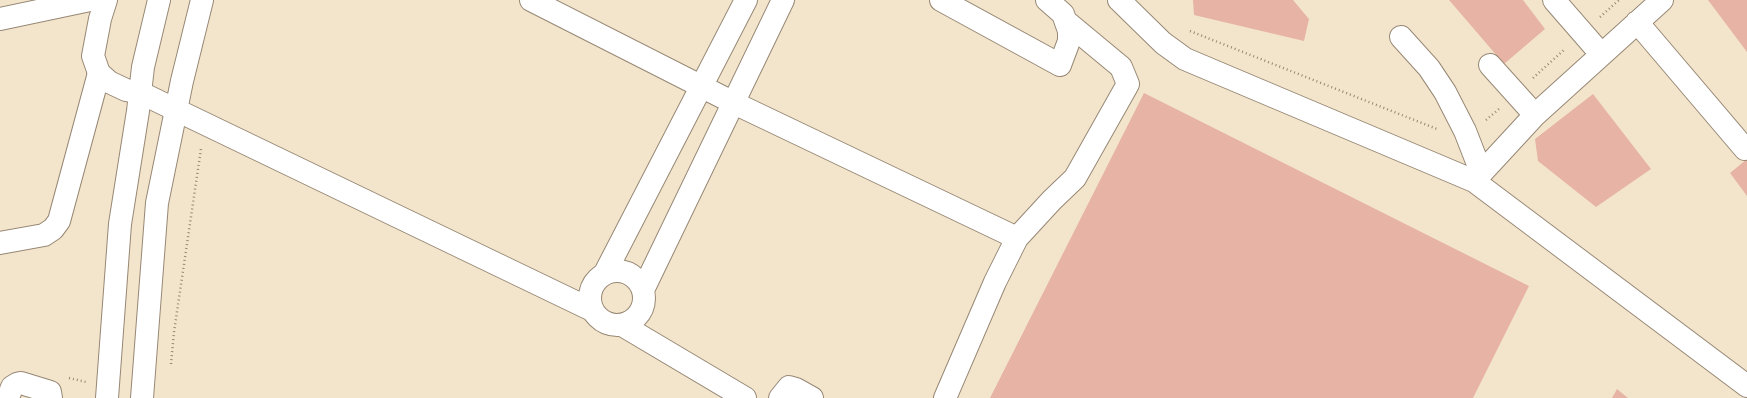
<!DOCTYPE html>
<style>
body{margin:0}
canvas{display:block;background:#f3e5cc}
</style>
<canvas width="1747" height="398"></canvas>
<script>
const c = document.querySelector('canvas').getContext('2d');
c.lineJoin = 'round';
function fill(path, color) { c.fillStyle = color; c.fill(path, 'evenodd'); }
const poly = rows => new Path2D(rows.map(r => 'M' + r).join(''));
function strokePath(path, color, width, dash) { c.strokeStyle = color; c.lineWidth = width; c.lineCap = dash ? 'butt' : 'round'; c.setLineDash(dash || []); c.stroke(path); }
const building = poly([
 [1193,0,1293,0,1309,19,1304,41,1194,15],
 [1449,0,1523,0,1545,29,1504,64],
 [1708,0,1747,0,1747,52],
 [1144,93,1529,286,1473,398,990,398],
 [1593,94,1651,169,1596,207,1538,161,1535,139],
 [1747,159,1747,196,1730,173],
 [1617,389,1628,398,1612,398]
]);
const path = poly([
 [1600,17,1619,0],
 [1190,31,1437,129],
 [1533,78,1565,49],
 [1486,120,1499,109],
 [171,364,174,332,201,149],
 [69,378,86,382]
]);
const minor = poly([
 [531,0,734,103,1017,238],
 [941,0,1060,65,1069,41,1069,31,1063,14,1047,0],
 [1119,0,1163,43,1185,59,1474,181,1747,386],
 [1554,0,1601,54],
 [0,19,90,0],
 [1637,22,1745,149],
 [1401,37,1429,68,1445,92,1465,131,1481,172],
 [1490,65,1535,115],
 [141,93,592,310],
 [1474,181,1535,115,1662,0],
 [0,243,44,235,53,229,59,221,99,73],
 '590 298a27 27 0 1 1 54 0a27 27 0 1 1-54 0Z',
 [605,273,746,0],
 [643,290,783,0],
 [622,325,745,398],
 [8,398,12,387,17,384,21,383,47,391,50,392,51,398],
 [780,398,789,387,796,389,812,398],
 [945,398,995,282,1017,238,1052,200,1075,178,1128,84,1121,67,1068,23]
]);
const major = poly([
 [106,0,100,19,93,56,99,73,109,82,126,90,141,93],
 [107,398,120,224,138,111,143,67,159,0],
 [142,398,157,203,182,81,202,0]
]);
fill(building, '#e7b3a4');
strokePath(minor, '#978875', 24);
strokePath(major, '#978875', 24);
strokePath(path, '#978875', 2.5, [1, 3]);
strokePath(minor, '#fff', 22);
strokePath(major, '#fff', 22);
</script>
